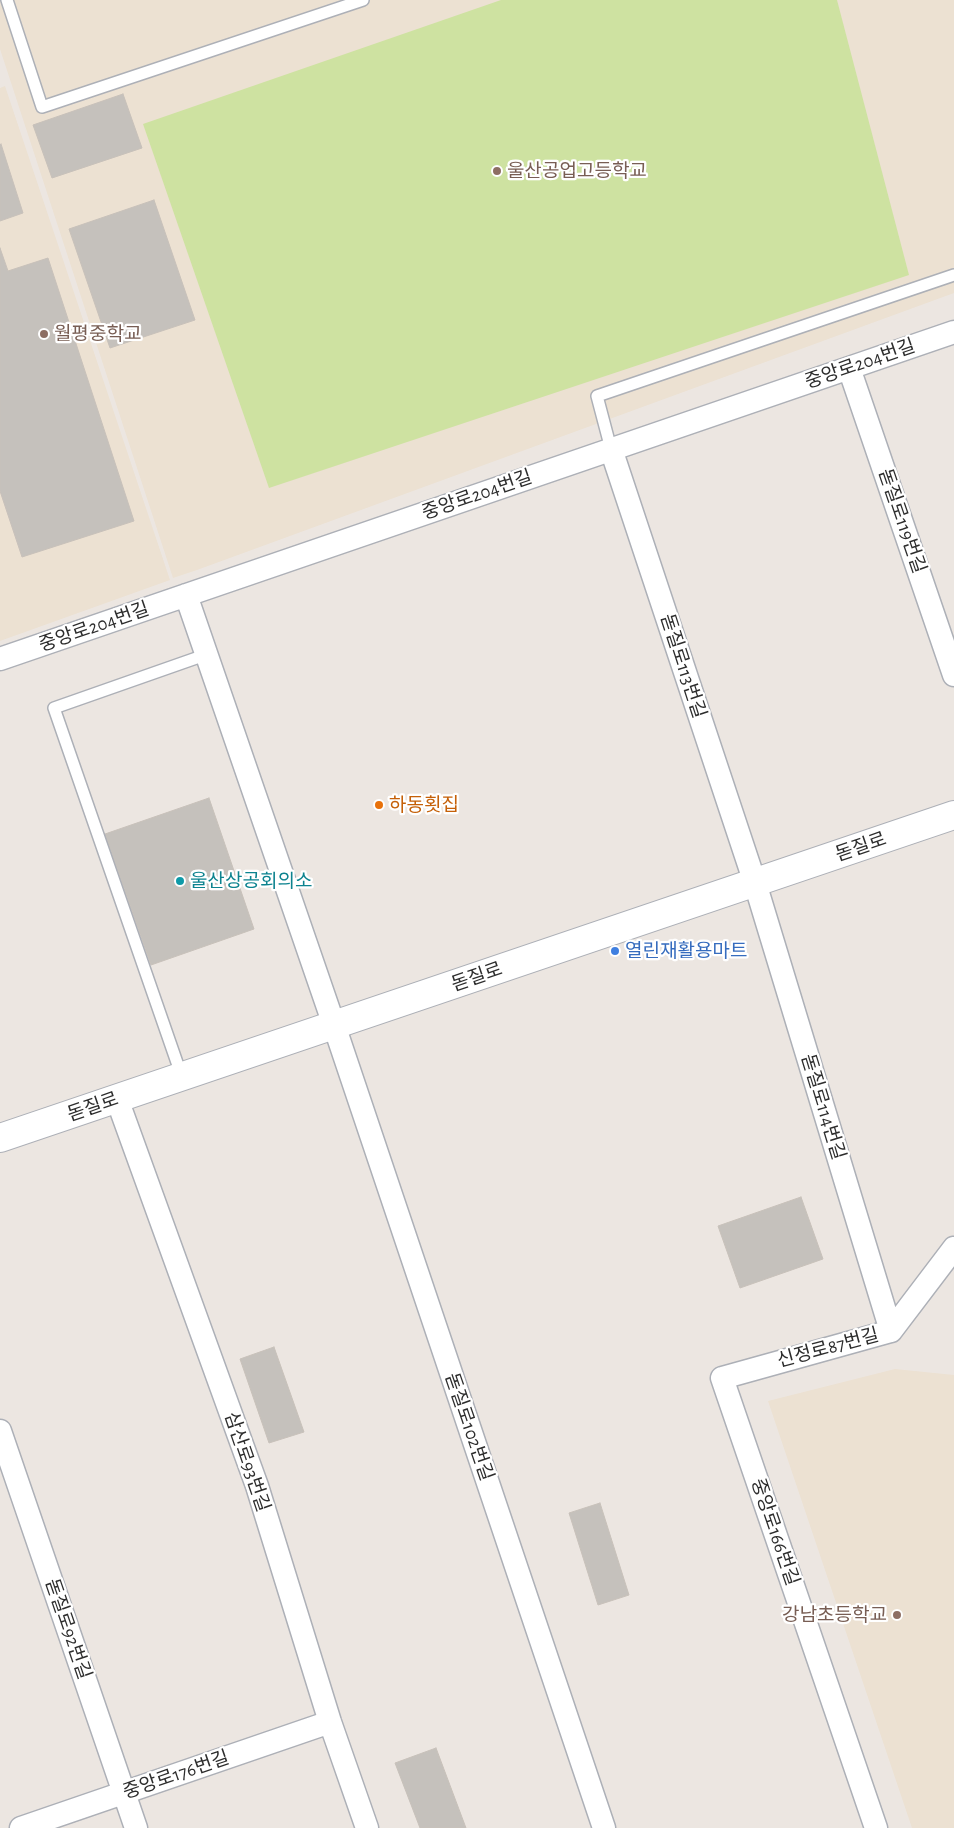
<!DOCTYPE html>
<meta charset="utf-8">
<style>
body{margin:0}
canvas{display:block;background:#ece6e1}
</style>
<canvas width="954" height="1828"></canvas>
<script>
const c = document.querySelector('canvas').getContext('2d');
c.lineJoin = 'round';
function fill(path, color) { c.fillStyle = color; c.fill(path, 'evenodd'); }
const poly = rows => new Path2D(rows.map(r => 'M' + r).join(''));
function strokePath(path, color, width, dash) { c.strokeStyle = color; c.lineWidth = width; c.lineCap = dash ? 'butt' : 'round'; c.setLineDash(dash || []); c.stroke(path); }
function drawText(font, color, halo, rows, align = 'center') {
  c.font = font + ' "Alegreya Sans","Noto Sans KR",sans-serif'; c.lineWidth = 4.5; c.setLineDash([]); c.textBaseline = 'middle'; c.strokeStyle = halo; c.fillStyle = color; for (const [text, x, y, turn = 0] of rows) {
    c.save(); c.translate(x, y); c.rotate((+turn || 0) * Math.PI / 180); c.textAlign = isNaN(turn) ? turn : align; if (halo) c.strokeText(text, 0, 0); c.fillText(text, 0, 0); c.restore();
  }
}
const education = poly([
 [0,0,954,0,954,293,197,570,173,578,0,49],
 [5,86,170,580,0,641,0,88],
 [895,1369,954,1375,954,1828,912,1828,768,1401]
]);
const pitch = poly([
 [501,0,837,0,909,275,269,488,143,124]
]);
const building = poly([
 [123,94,142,148,52,178,33,125,123,94],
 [1,144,23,213,0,221,0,145,1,144],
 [154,200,195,320,110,348,69,229,154,200],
 [0,248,8,271,48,258,134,521,22,557,0,491,0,248],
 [209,798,254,929,151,965,105,834,209,798],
 [801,1197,823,1259,740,1288,718,1226,801,1197],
 [274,1347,304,1432,269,1443,240,1359,274,1347],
 [600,1503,629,1595,598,1605,569,1513,600,1503],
 [436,1748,466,1828,420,1828,395,1763,436,1748]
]);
const lane = poly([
 [7,0,42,107,363,0],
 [611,449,597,396,954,275],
 [182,1077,54,708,205,655]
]);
const street = poly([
 [849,368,954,675],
 [611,449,755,883,891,1331],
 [186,595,334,1025,604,1828],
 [0,659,954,332],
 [117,1099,257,1486,330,1722,367,1828],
 [0,1431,136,1828],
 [21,1828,330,1722],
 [876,1828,722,1378,891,1331,954,1248]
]);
const secondary = poly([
 [0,1138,954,815]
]);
const markers = [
 [497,171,5,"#8d6e63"],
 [44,334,5,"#8d6e63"],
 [379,805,5,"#e8710a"],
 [180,881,5,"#0f9aa8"],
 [615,951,5,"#3f7fe0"],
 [897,1615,5,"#8d6e63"]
];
const educationNames = [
 ["울산공업고등학교",507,171],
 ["월평중학교",54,334],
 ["강남초등학교",887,1615,"right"]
];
const streetNames = [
 ["중앙로204번길",860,364,-19],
 ["중앙로204번길",477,495,-19],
 ["돋질로119번길",902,521,71],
 ["중앙로204번길",94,627,-19],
 ["돋질로113번길",683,666,72],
 ["돋질로",861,847,-19],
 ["돋질로",477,977,-19],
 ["돋질로",93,1107,-19],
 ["돋질로114번길",823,1107,73],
 ["신정로87번길",828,1348,-15],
 ["돋질로102번길",469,1427,71],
 ["삼산로93번길",247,1462,71],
 ["중앙로166번길",775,1532,71],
 ["돋질로92번길",68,1629,71],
 ["중앙로176번길",176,1775,-19]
];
const foodNames = [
 ["하동횟집",389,805]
];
const cultureNames = [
 ["울산상공회의소",190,881]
];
const shopNames = [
 ["열린재활용마트",625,951]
];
fill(education, '#ece1d2');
fill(pitch, '#cee2a1');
fill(building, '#c5c1bc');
strokePath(building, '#c8c1ba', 1);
strokePath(lane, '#adb0b7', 14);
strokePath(street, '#adb0b7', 25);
strokePath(secondary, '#adb0b7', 30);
strokePath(lane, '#fff', 11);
strokePath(street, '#fff', 22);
strokePath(secondary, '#fff', 28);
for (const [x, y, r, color] of markers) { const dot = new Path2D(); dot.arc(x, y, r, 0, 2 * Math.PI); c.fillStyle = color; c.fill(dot); strokePath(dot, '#fff', 2); }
drawText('19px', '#785e54', '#fff', educationNames, 'left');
drawText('19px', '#2d2d2d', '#fff', streetNames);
drawText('19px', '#c56008', '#fff', foodNames, 'left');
drawText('19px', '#0d838f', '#fff', cultureNames, 'left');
drawText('19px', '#366cbe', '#fff', shopNames, 'left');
</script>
